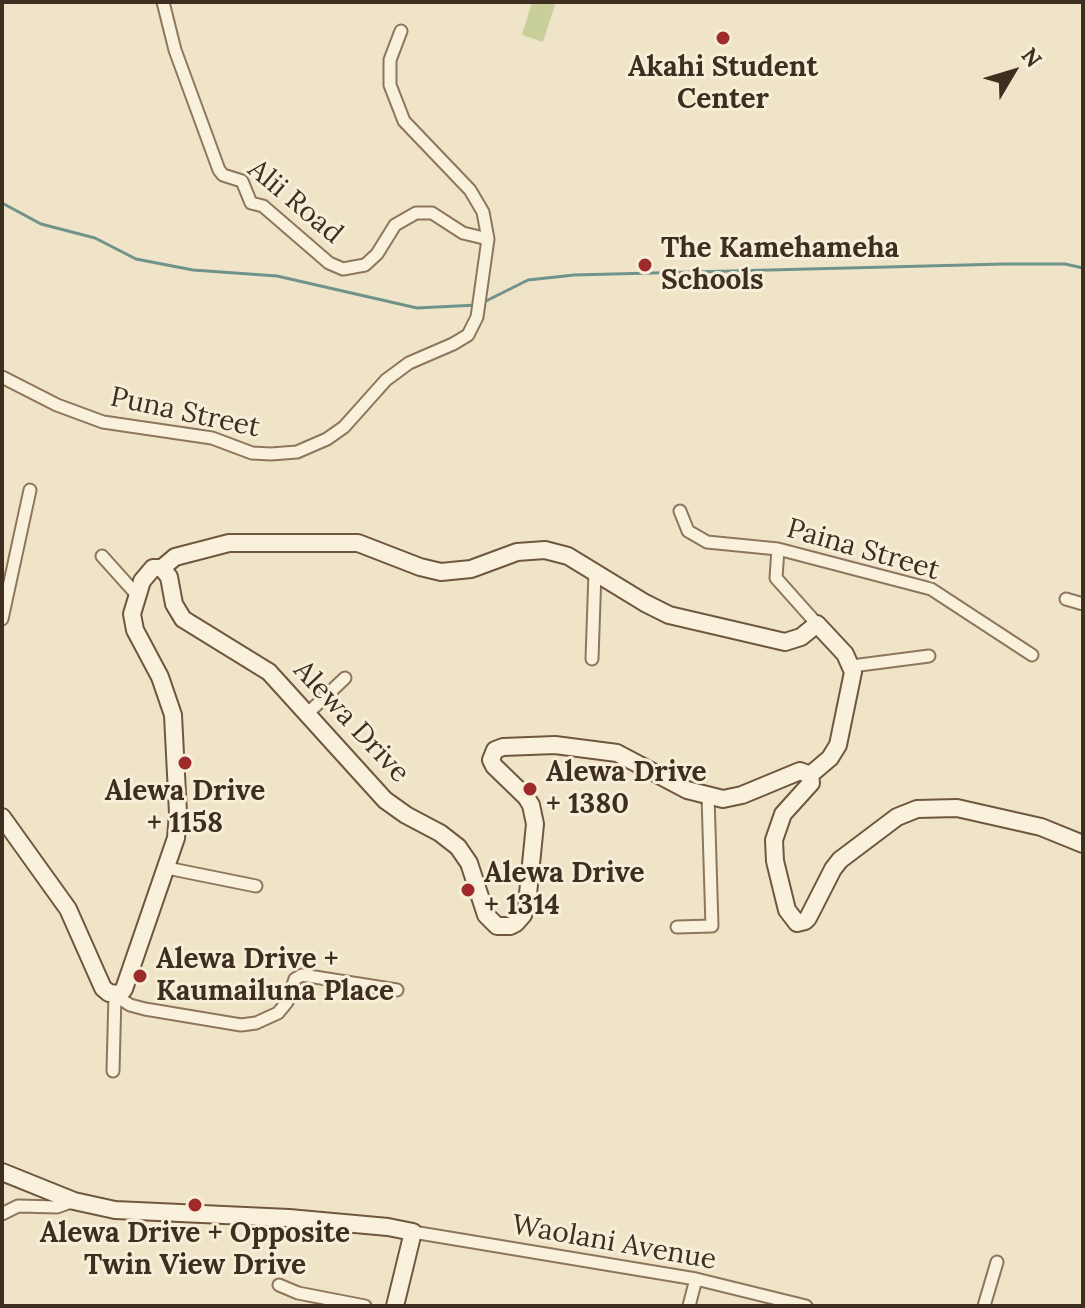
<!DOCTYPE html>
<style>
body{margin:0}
#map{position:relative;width:1085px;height:1308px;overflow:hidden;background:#f0e4c8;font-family:Lora,serif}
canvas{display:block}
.frame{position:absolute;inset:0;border:4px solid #3d2e20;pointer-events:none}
.north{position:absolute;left:973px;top:32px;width:80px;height:80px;-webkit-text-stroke:6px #f7eed8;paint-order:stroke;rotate:52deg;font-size:22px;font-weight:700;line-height:32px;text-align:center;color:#3d2e20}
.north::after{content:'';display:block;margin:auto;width:28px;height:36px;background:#3d2e20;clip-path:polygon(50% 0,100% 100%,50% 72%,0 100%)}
</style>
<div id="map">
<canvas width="1085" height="1308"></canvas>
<div class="frame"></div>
<div class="north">N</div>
</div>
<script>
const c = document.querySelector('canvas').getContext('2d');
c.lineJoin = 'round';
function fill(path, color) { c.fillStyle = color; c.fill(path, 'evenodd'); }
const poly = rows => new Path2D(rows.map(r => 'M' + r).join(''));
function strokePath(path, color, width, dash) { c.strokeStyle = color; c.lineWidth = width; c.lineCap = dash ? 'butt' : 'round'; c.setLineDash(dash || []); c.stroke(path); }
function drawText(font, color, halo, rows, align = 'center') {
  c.font = font + ' Lora,serif'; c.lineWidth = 6; c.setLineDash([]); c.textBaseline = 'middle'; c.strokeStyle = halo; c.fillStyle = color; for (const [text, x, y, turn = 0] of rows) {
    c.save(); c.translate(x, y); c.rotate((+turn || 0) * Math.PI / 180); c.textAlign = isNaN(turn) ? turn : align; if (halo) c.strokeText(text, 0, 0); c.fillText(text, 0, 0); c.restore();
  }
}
const green = poly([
 [532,2,556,2,543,42,522,35]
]);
const stream = poly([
 [2,203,41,224,95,238,136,259,193,270,277,276,417,308,477,305],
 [484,302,528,280,574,275,1004,264,1065,264,1083,268]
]);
const street = poly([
 [163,2,175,50,219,170,223,175,242,181,251,203,263,206,329,263,343,269,365,265,377,254,395,225,416,213,432,213,463,233,488,239],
 [2,377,57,405,103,422,212,438,252,453,271,454,297,452,327,439,344,427,386,380,409,363,453,344,468,335,477,317,488,239,483,212,470,190,404,121,390,85,390,60,401,31],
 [680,511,688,531,707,542,778,549,931,589,1032,655],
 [778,549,776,578,817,624],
 [102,556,137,595],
 [1066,599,1083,604],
 [2,619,30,490],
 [592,659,595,572],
 [852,666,929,656],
 [308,713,345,678],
 [167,868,256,886],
 [677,927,712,926,708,796],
 [115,995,130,1005,145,1009,241,1025,256,1023,278,1013,287,1002,295,979,302,975,397,990],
 [113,1071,115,995],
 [2,1214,18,1206,57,1207,74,1201],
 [413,1232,696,1279,806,1306],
 [279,1285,298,1293,365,1306],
 [689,1306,696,1279],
 [984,1306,997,1262]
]);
const secondary = poly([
 [162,568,169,577,174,604,183,619,269,672,385,800,406,815,440,833,458,847,469,863,486,915,497,926,510,926,516,923,523,915,527,904,535,824,531,805,526,797,494,766,491,760,495,750,503,747,555,745,617,753,687,790,723,799,742,795,800,771,810,775],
 [162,568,175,557,229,543,358,543,420,567,441,572,471,569,517,552,545,550,568,556,645,603,669,615,785,642,801,637,817,624,845,654,853,672,838,745,830,758,810,775],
 [810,775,811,783,783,814,774,840,775,861,787,910,797,923,805,921,808,918,833,869,840,860,897,817,917,809,957,808,1041,827,1083,844],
 [2,817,68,909,103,988,109,993,120,994,124,989,176,838,178,813,173,715,160,677,135,630,132,614,142,581,153,568,162,568],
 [2,1172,74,1201,115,1210,289,1218,388,1227,413,1232,395,1306]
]);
const markers = [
 [723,38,8,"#9e2a2b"],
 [645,265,8,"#9e2a2b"],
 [185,763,8,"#9e2a2b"],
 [530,789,8,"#9e2a2b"],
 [468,890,8,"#9e2a2b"],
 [140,976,8,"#9e2a2b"],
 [195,1205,8,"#9e2a2b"]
];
const poiNames = [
 ["Akahi Student",723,68,"center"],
 ["Center",723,100,"center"],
 ["The Kamehameha",661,249],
 ["Schools",661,281],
 ["Alewa Drive",546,773],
 ["+ 1380",546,805],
 ["Alewa Drive",185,792,"center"],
 ["+ 1158",185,824,"center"],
 ["Alewa Drive",484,874],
 ["+ 1314",484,906],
 ["Alewa Drive +",156,960],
 ["Kaumailuna Place",156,992],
 ["Alewa Drive + Opposite",195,1234,"center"],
 ["Twin View Drive",195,1266,"center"]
];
const streetNames = [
 ["Alii Road",295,202,40],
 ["Puna Street",185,413,12],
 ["Paina Street",863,550,16],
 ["Alewa Drive",351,722,47],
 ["Waolani Avenue",614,1243,10]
];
fill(green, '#c9cf9b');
strokePath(stream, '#6f938a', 3);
strokePath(street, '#8d765c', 15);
strokePath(secondary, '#6f573f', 20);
strokePath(street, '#faf1dc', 11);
strokePath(secondary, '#faf1dc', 16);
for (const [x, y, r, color] of markers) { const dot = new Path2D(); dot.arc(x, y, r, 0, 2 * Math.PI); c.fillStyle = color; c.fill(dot); strokePath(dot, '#f7eed8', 3); }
drawText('bold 28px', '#3d2e20', '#f7eed8', poiNames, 'left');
drawText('28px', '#3d2e20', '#f7eed8', streetNames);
</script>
